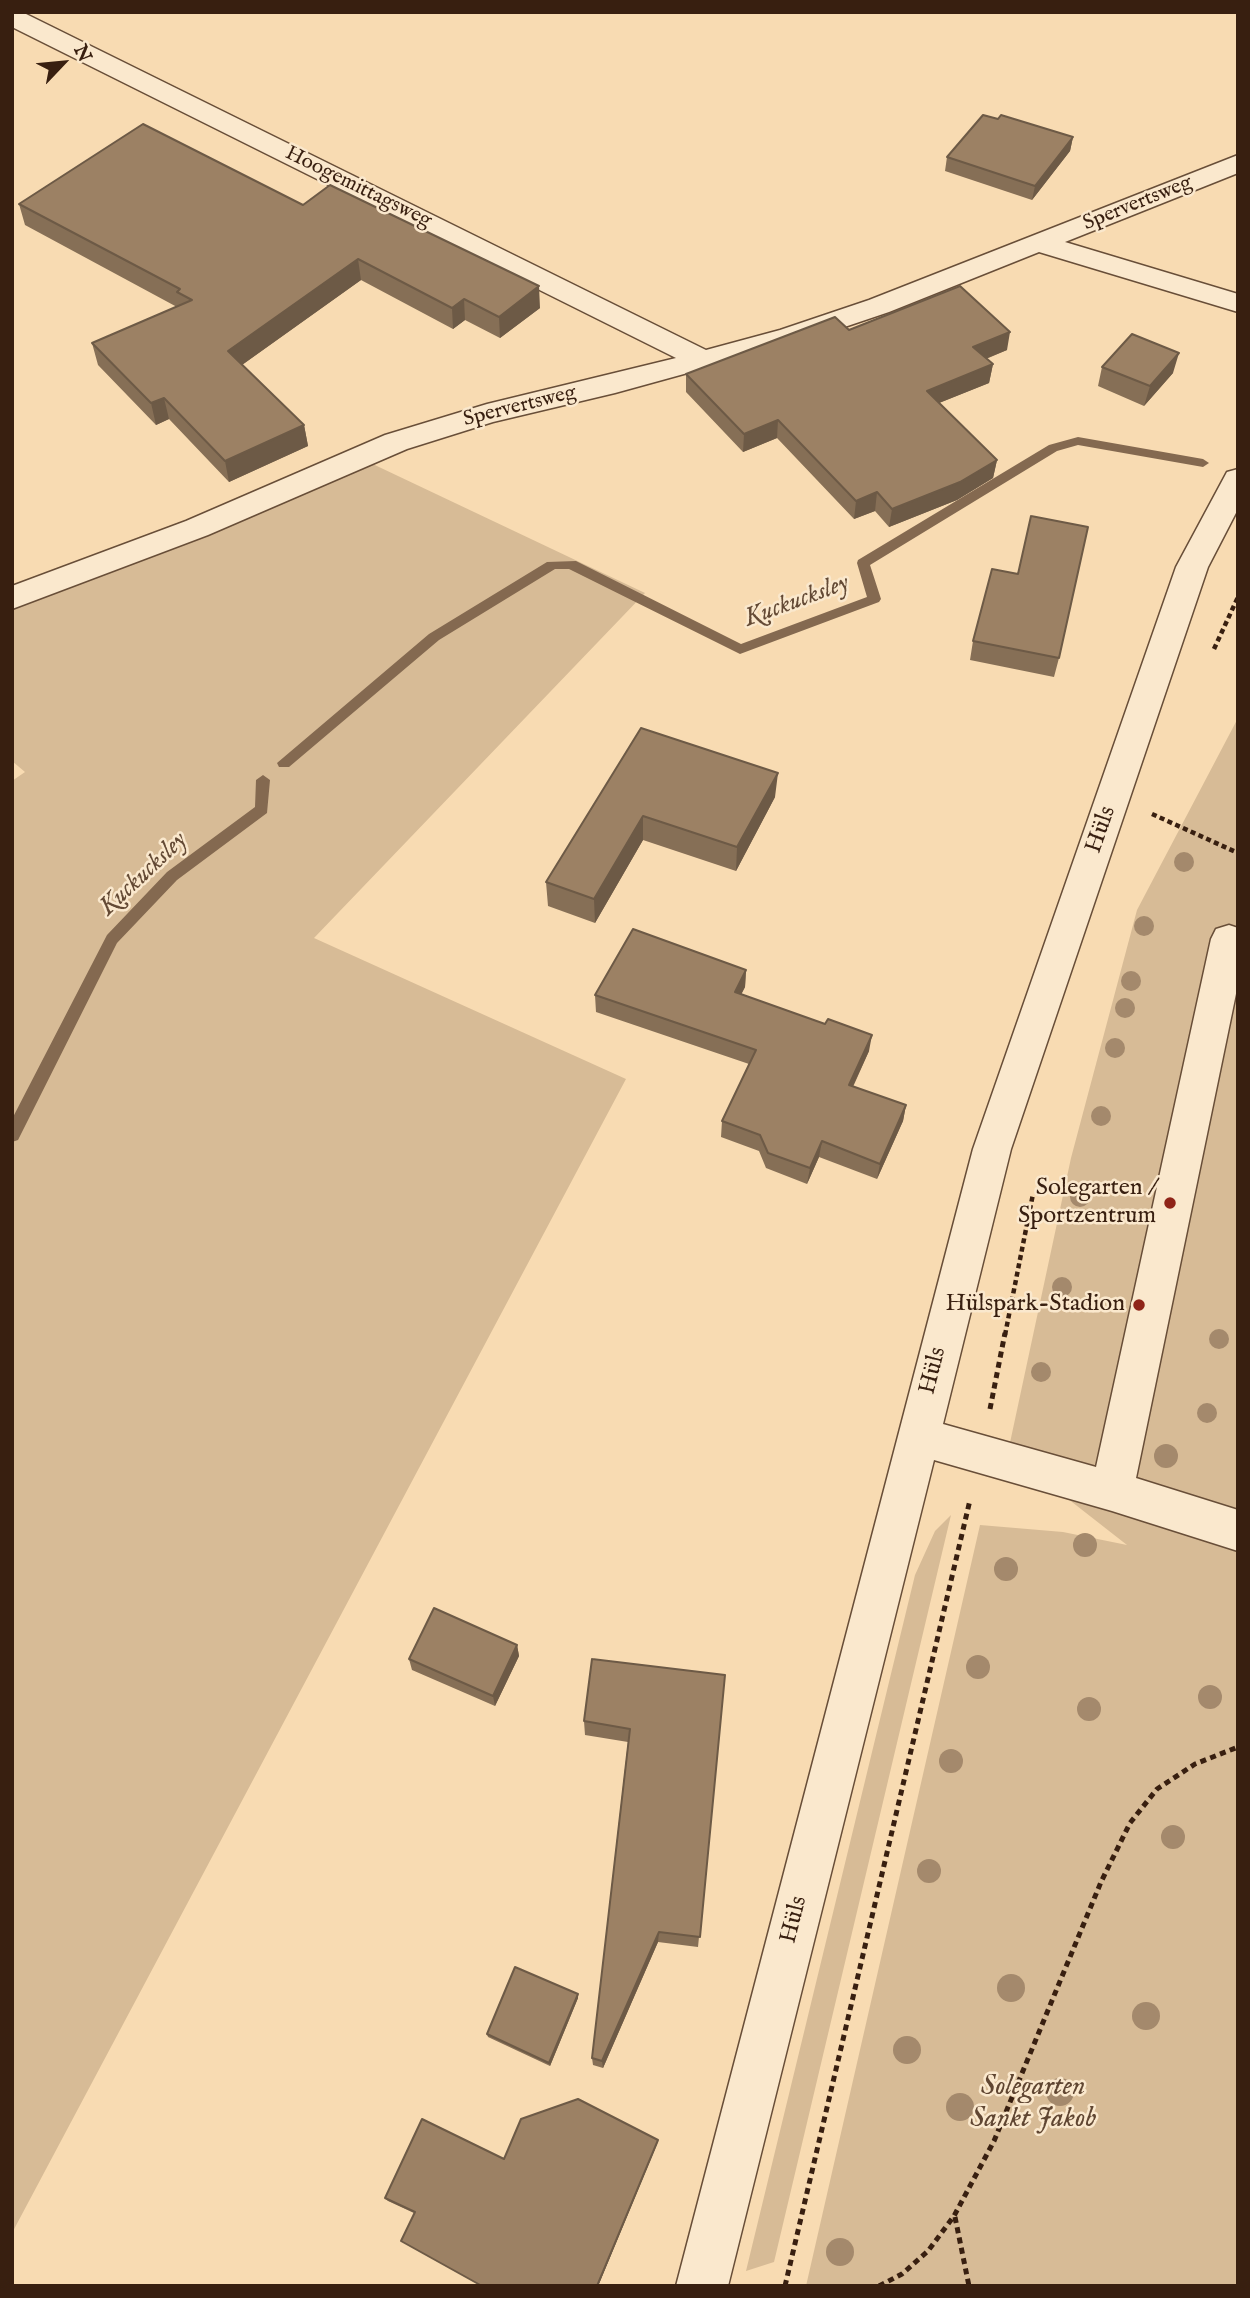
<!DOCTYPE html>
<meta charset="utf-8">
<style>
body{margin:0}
#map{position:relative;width:1250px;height:2298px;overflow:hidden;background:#f8dbb2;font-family:"IM FELL English",serif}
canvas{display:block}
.frame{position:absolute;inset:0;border:14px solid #381f10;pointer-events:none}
.north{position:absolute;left:28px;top:28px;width:70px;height:70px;-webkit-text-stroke:5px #fae8cd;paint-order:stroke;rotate:64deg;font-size:19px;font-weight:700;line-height:28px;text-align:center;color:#381f10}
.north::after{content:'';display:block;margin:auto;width:24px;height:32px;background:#381f10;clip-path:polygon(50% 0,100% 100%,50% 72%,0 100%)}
</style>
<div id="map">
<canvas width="1250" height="2298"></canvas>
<div class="frame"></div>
<div class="north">N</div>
</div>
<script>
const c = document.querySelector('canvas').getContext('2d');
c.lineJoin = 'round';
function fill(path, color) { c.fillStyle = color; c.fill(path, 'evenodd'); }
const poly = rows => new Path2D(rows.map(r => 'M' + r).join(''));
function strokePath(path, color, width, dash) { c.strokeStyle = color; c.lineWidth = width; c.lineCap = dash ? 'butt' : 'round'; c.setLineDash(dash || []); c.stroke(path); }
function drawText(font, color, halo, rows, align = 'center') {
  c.font = font + ' "IM FELL English",serif'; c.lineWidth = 5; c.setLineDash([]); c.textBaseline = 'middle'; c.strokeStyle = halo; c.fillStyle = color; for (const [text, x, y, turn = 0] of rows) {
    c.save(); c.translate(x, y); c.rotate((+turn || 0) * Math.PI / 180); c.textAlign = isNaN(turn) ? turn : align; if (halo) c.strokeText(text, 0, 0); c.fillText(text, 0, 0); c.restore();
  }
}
const green = poly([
 [360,458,645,593,314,938,626,1079,12,2233,12,781,25,772,12,761,12,609],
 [1238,718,1238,2286,806,2286,980,1525,1063,1532,1127,1545,1008,1452,1071,1158,1137,910],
 [951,1515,774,2262,746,2271,915,1575,935,1531]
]);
const stream = poly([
 [1078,437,1203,459,1209,463,1203,467,1078,445,1057,451,870,565,881,599,879,602,740,654,569,569,555,569,439,640,289,767,279,767,277,763,429,634,547,562,576,561,741,644,867,597,857,563,858,560,1049,445,1078,437],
 [263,775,270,780,267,813,177,880,117,943,18,1140,12,1142,12,1119,107,935,167,872,255,807,256,780,263,775]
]);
const pathFar1 = poly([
 [1214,649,1238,597],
 [1152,814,1238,853],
 [1005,1335,1033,1194]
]);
const path = poly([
 [990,1409,1005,1333],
 [955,2217,969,2286],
 [785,2286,970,1500],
 [879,2286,902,2274,928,2251,954,2216,994,2141,1101,1882,1130,1823,1157,1789,1195,1764,1238,1747]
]);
const minor = poly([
 [12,12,22,12,706,350,780,330,869,300,1238,155,1238,173,1065,242,1238,294,1238,312,1039,252,889,312,800,342,615,393,493,422,407,449,208,535,12,609,12,586,186,521,385,435,487,404,676,358,12,27,12,12],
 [1238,469,1238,509,1208,567,1011,1149,943,1424,1096,1467,1211,939,1216,929,1229,925,1238,928,1238,984,1136,1478,1238,1510,1238,1551,1112,1511,934,1460,728,2286,676,2286,973,1149,1176,567,1227,472,1238,469]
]);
const trees = [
 [1184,862,10],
 [1144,926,10],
 [1131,981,10],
 [1125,1008,10],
 [1115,1048,10],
 [1101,1116,10],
 [1080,1197,10],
 [1062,1287,10],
 [1219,1339,10],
 [1041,1372,10],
 [1207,1413,10],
 [1166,1456,12],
 [1085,1545,12],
 [1006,1569,12],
 [978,1667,12],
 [1210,1697,12],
 [1089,1709,12],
 [951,1761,12],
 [1173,1837,12],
 [929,1871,12],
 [1011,1988,14],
 [1146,2016,14],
 [907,2050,14],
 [1060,2092,14],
 [960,2107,14],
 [840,2252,14]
];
const wall = poly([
 [998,119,1073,137,1070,151,1032,200,945,171,947,157],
 [19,204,303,205,540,308,500,338,465,320,453,329,361,280,242,365,304,425,308,446,229,482,169,419,156,425,98,365,92,343,177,307,25,225],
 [849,330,1007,350,986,359,993,364,989,383,939,403,997,460,993,478,957,500,889,527,875,511,854,519,777,438,743,452,686,392,686,374],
 [1102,367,1173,373,1144,406,1098,386],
 [1018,574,1059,658,1054,677,970,660,973,641],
 [641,728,775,797,736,871,643,840,595,923,548,906,546,882],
 [746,970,745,987,741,994,869,1051,853,1087,906,1105,903,1121,877,1179,819,1157,807,1184,766,1168,759,1151,721,1137,722,1121,749,1064,596,1012,595,995],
 [517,1645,519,1656,495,1706,412,1670,409,1659],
 [725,1675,698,1947,658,1942,603,2068,593,2065,592,2058,628,1742,585,1735,584,1721],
 [578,1994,578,1998,550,2066,488,2037,487,2034],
 [658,2140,657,2144,598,2286,482,2286,414,2213,388,2201,385,2198,504,2159]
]);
const shadedWall = poly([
 [1073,137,1070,151,1032,200,1035,186],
 [358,259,361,280,232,372,228,351],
 [539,286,540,308,500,338,499,317],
 [464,299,465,320,453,329,452,308],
 [1010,332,1007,350,970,365,973,347],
 [1179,353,1173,373,1144,406,1150,386],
 [993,364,989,383,924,409,927,391],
 [164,398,169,419,156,425,151,403],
 [778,420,777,438,743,452,744,434],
 [304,425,308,446,229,482,225,461],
 [997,460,993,478,957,500,889,527,892,509],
 [877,492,875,511,854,519,856,501],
 [778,773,775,797,736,871,737,847],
 [643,816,643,840,595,923,594,899],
 [746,970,745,987,734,1009,735,992],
 [872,1035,869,1051,846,1101,849,1085],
 [906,1105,903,1121,877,1179,880,1164],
 [822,1141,819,1157,807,1184,810,1168],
 [517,1645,519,1656,495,1706,493,1696],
 [659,1932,658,1942,603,2068,602,2061],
 [578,1994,578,1998,550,2066,549,2063],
 [658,2140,657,2144,598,2286,597,2286]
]);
const building = poly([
 [983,115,998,119,1001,115,1073,137,1035,186,947,157,983,115],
 [143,124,303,205,330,185,539,286,499,317,464,299,452,308,358,259,228,351,304,425,225,461,164,398,151,403,92,343,192,300,177,292,180,289,19,204,143,124],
 [960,286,1010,332,973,347,993,364,927,391,997,460,960,482,892,509,877,492,856,501,778,420,744,434,686,374,835,317,849,330,960,286],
 [1132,334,1179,353,1150,386,1102,367,1132,334],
 [1031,516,1088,527,1059,658,973,641,992,569,1018,574,1031,516],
 [641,728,778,773,737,847,643,816,594,899,546,882,641,728],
 [633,929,746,970,735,992,825,1024,828,1019,872,1035,849,1085,906,1105,880,1164,822,1141,810,1168,768,1153,760,1135,722,1121,756,1050,595,995,633,929],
 [434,1608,517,1645,493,1696,409,1659,434,1608],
 [592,1659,725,1675,700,1937,659,1932,602,2061,592,2058,630,1729,584,1721,592,1659],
 [515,1967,578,1994,549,2063,487,2034,515,1967],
 [578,2099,658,2140,597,2286,482,2286,401,2241,415,2212,385,2198,422,2119,504,2159,521,2119,578,2099]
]);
const markers = [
 [1170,1203,7,"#8f2418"],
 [1139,1305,7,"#8f2418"]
];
const farStreetnames = [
 ["Hoogemittagsweg",358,188,26],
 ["Spervertsweg",1138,204,-22],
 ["Spervertsweg",520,407,-14]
];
const streetNames = [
 ["Hüls",1102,830,-71],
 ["Hüls",934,1371,-76],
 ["Hüls",795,1920,-76]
];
const poiNames = [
 ["Solegarten /",1156,1189],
 ["Sportzentrum",1156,1217],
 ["Hülspark-Stadion",1125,1305]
];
const waterNames = [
 ["Kuckucksley",797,602,-20],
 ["Kuckucksley",144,875,-43]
];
const nearParknames = [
 ["Solegarten",1033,2088],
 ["Sankt Jakob",1033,2120]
];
fill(green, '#d7bb96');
fill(stream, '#846950');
strokePath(minor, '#684e38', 3);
strokePath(pathFar1, '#381f10', 4.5, [5, 3.5]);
strokePath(path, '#381f10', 5, [6, 4.5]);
fill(minor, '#fae8cd');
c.fillStyle = '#a4896c';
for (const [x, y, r] of trees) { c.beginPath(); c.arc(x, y, r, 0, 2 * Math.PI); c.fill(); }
fill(wall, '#866f56');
fill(shadedWall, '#6d5a46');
fill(building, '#9c8164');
strokePath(building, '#6d5a46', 2);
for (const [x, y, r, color] of markers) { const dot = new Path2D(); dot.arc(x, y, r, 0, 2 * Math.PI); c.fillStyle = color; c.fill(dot); strokePath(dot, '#fae8cd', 2.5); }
drawText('21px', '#381f10', '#fae8cd', farStreetnames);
drawText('24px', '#381f10', '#fae8cd', streetNames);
drawText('24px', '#381f10', '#fae8cd', poiNames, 'right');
drawText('italic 26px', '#644a35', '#fae8cd', waterNames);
drawText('italic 28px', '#604632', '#fae8cd', nearParknames);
</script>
